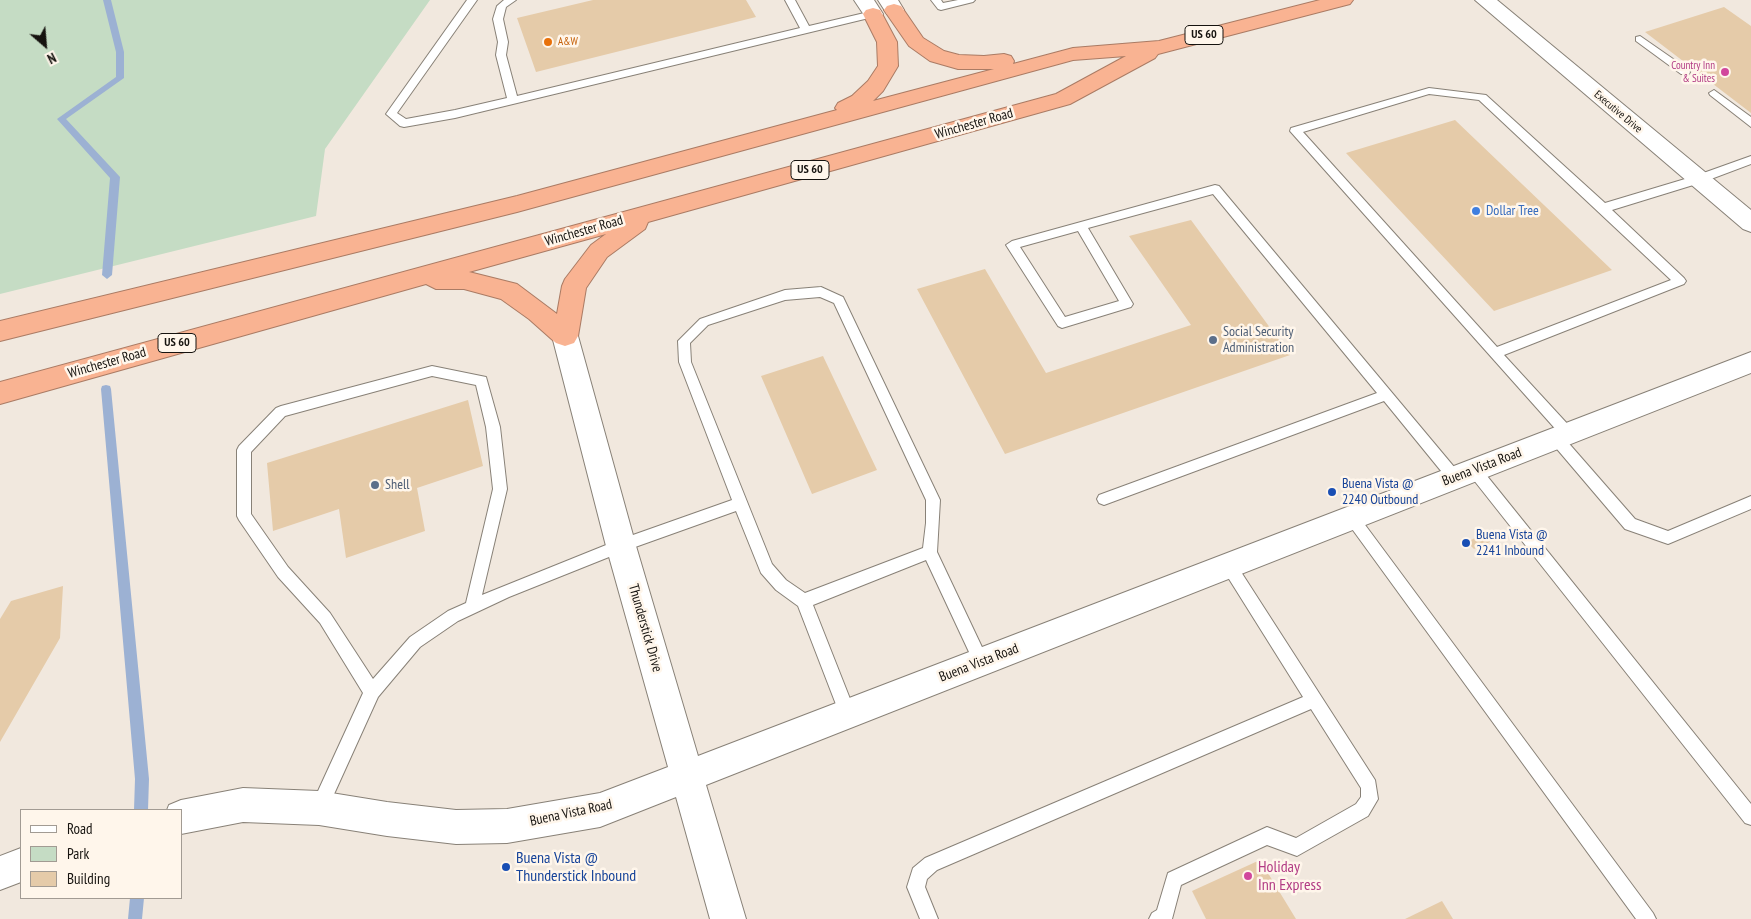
<!DOCTYPE html>
<style>
body{margin:0}
#map{position:relative;width:1751px;height:919px;overflow:hidden;background:#f1e8de;font-family:"PT Sans Narrow",sans-serif}
canvas{display:block}
.legend{position:absolute;left:20px;top:809px;width:162px;height:90px;box-sizing:border-box;background:#fff6eb;border:1px solid #a29b93;margin:0;padding:6px 9px;list-style:none;font-size:15px;color:#16130f}
.legend li{display:flex;align-items:center;gap:10px;height:25px}
.legend b{width:25px;border:1px solid #a29b93}
.north{position:absolute;left:20px;top:20px;width:50px;height:50px;-webkit-text-stroke:4px #fff6eb;paint-order:stroke;rotate:153deg;font-size:14px;font-weight:700;line-height:20px;text-align:center;color:#16130f}
.north::after{content:'';display:block;margin:auto;width:18px;height:22px;background:#16130f;clip-path:polygon(50% 0,100% 100%,50% 72%,0 100%)}
</style>
<div id="map">
<canvas width="1751" height="919"></canvas>
<ul class="legend">
<li><b style="height:6px;background:#fff"></b>Road</li>
<li><b style="height:14px;background:#c5dcc4"></b>Park</li>
<li><b style="height:14px;background:#e5cba9"></b>Building</li>
</ul>
<div class="north">N</div>
</div>
<script>
const c = document.querySelector('canvas').getContext('2d');
c.lineJoin = 'round';
function fill(path, color) { c.fillStyle = color; c.fill(path, 'evenodd'); }
const poly = rows => new Path2D(rows.map(r => 'M' + r).join(''));
function strokePath(path, color, width, dash) { c.strokeStyle = color; c.lineWidth = width; c.lineCap = dash ? 'butt' : 'round'; c.setLineDash(dash || []); c.stroke(path); }
function drawText(font, color, halo, rows, align = 'center') {
  c.font = font + ' "PT Sans Narrow",sans-serif'; c.lineWidth = 5; c.setLineDash([]); c.textBaseline = 'middle'; c.strokeStyle = halo; c.fillStyle = color; for (const [text, x, y, turn = 0] of rows) {
    c.save(); c.translate(x, y); c.rotate((+turn || 0) * Math.PI / 180); c.textAlign = isNaN(turn) ? turn : align; if (halo) c.strokeText(text, 0, 0); c.fillText(text, 0, 0); c.restore();
  }
}
const green = poly([
 [0,0,430,0,325,149,316,216,0,294]
]);
const stream = poly([
 [103,0,111,0,124,52,124,78,66,119,120,177,112,275,107,279,102,275,110,178,57,119,116,77,116,52,103,0],
 [106,385,110,386,111,389,149,779,148,810,134,810,135,779,101,389,102,386,106,385],
 [130,898,144,898,142,919,128,919,130,898]
]);
const building = poly([
 [593,0,746,0,756,17,536,72,517,18],
 [1724,7,1751,26,1751,113,1645,32],
 [1455,120,1612,270,1494,311,1346,153],
 [1191,220,1290,355,1005,454,917,289,985,269,1046,373,1191,325,1129,236],
 [823,356,877,470,812,494,761,376],
 [468,400,483,466,417,488,425,531,346,558,339,509,273,531,267,463],
 [1483,534,1490,542,1474,549,1467,542],
 [63,586,60,638,0,742,0,619,11,601],
 [1260,860,1296,919,1206,919,1192,891],
 [1442,901,1453,919,1405,919]
]);
const lane = poly([
 [467,0,477,0,397,113,406,119,455,110,507,98,496,55,498,42,493,19,497,6,504,0,516,0,506,7,503,19,508,42,506,55,517,96,800,28,785,0,795,0,809,26,873,11,878,14,873,17,455,118,404,127,400,126,386,114,467,0],
 [931,0,941,0,943,3,958,0,975,0,973,2,941,10,938,9,931,0],
 [1640,36,1689,70,1690,72,1689,74,1681,74,1636,41,1636,37,1640,36],
 [1429,88,1486,95,1605,203,1695,176,1751,156,1751,164,1703,182,1612,210,1684,278,1686,281,1684,284,1504,355,1573,430,1575,434,1573,438,1565,439,1635,519,1668,531,1751,496,1751,509,1668,544,1625,529,1551,442,1549,438,1551,434,1559,433,1290,131,1291,128,1429,88],
 [1429,94,1479,100,1671,280,1497,347,1303,132,1429,94],
 [1714,90,1751,117,1751,127,1710,95,1709,93,1714,90],
 [1215,185,1219,186,1460,474,1462,478,1460,482,1455,484,1450,482,1384,401,1104,505,1099,503,1097,499,1099,495,1377,393,1213,194,1088,228,1133,304,1131,307,1062,328,1058,326,1006,245,1012,241,1215,185],
 [1078,231,1119,301,1065,317,1020,247,1078,231],
 [821,287,843,297,940,500,937,552,989,662,986,667,981,670,976,667,926,560,813,605,856,714,854,720,848,722,842,720,798,606,776,590,761,573,736,511,624,551,509,597,458,621,420,647,378,697,325,814,319,816,313,814,311,808,313,802,363,693,320,623,278,577,239,520,237,516,237,450,239,446,276,408,281,406,432,366,486,377,500,427,507,489,482,595,616,541,732,500,679,362,678,341,700,319,785,290,821,287],
 [820,297,834,303,926,500,926,523,923,548,805,593,786,580,772,564,691,362,690,343,708,325,785,300,820,297],
 [432,376,476,385,486,427,493,489,466,603,448,611,410,637,373,679,330,613,288,567,251,514,251,452,285,416,432,376],
 [1474,464,1479,466,1751,804,1751,825,1745,823,1469,474,1467,470,1469,466,1474,464],
 [1352,512,1357,514,1653,913,1656,919,1636,919,1347,522,1345,518,1347,514,1352,512],
 [1229,559,1234,561,1375,780,1378,799,1368,816,1297,856,1267,845,1181,885,1172,919,1149,919,1152,913,1157,910,1168,873,1267,827,1296,838,1356,804,1361,797,1361,788,1311,709,937,870,927,879,925,887,938,919,920,919,907,887,913,868,925,858,1303,697,1224,571,1222,566,1224,561,1229,559]
]);
const street = poly([
 [854,0,874,0,883,14,880,18,873,20,866,18,854,0],
 [878,0,898,0,904,10,901,14,894,16,887,14,878,0],
 [1475,0,1497,0,1751,210,1751,232,1743,229,1475,0],
 [565,326,574,329,578,336,636,546,698,756,1751,352,1751,373,706,785,746,919,710,919,676,797,600,827,507,843,456,844,387,836,319,825,243,822,181,834,181,810,167,810,169,805,181,800,243,788,319,791,387,802,456,810,507,809,600,793,668,767,606,546,552,336,556,329,565,326],
 [21,848,21,882,0,890,0,856,21,848]
]);
const highway = poly([
 [1320,0,1353,0,1350,4,1158,54,1155,58,1070,104,648,222,645,229,607,257,586,288,578,336,574,343,565,346,556,343,529,319,501,299,464,289,436,289,426,284,0,404,0,382,1056,94,1126,56,1073,60,517,212,0,341,0,321,517,196,837,110,835,108,838,103,852,96,868,81,878,66,877,42,863,14,866,10,873,8,880,10,897,42,898,66,883,91,873,101,994,69,958,69,930,61,909,46,884,10,887,6,894,4,901,6,923,38,944,51,959,55,984,56,1004,54,1011,56,1014,61,1013,64,1073,48,1159,41,1320,0],
 [606,234,591,245,565,279,562,286,557,314,517,284,469,272,606,234]
]);
const markers = [
 [548,42,5,"#e8710a"],
 [1725,72,5,"#d1479c"],
 [1476,211,5,"#3f7fe0"],
 [1213,340,5,"#5c6f8a"],
 [375,485,5,"#5c6f8a"],
 [1332,492,5,"#1a4fb4"],
 [1466,543,5,"#1a4fb4"],
 [506,867,5,"#1a4fb4"],
 [1248,876,5,"#d1479c"]
];
const farFoodnames = [
 ["A&W",558,42]
];
const farHotelnames = [
 ["Country Inn",1715,66],
 ["& Suites",1715,79]
];
const farStreetnames = [
 ["Executive Drive",1618,112,40]
];
const shields = [
 [1204,35,38],
 [810,170,38],
 [177,343,38]
];
const shieldNames = [
 ["US 60",1204,35],
 ["US 60",810,170],
 ["US 60",177,343]
];
const streetNames = [
 ["Winchester Road",974,124,-16],
 ["Winchester Road",584,231,-16],
 ["Winchester Road",107,363,-16],
 ["Buena Vista Road",1482,467,-21],
 ["Thunderstick Drive",645,628,74],
 ["Buena Vista Road",979,663,-21],
 ["Buena Vista Road",571,813,-12]
];
const shopNames = [
 ["Dollar Tree",1486,211]
];
const serviceNames = [
 ["Social Security",1223,332],
 ["Administration",1223,348],
 ["Shell",385,485]
];
const transitNames = [
 ["Buena Vista @",1342,484],
 ["2240 Outbound",1342,500],
 ["Buena Vista @",1476,535],
 ["2241 Inbound",1476,551]
];
const nearTransitnames = [
 ["Buena Vista @",516,858],
 ["Thunderstick Inbound",516,876]
];
const nearHotelnames = [
 ["Holiday",1258,867],
 ["Inn Express",1258,885]
];
fill(green, '#c5dcc4');
fill(stream, '#9cb1d3');
fill(building, '#e5cba9');
strokePath(lane, '#888177', 2);
strokePath(street, '#888177', 2);
strokePath(highway, '#aa7b64', 2);
fill(lane, '#fff');
fill(street, '#fff');
fill(highway, '#f9b392');
for (const [x, y, r, color] of markers) { const dot = new Path2D(); dot.arc(x, y, r, 0, 2 * Math.PI); c.fillStyle = color; c.fill(dot); strokePath(dot, '#fff6eb', 2); }
drawText('11px', '#c56008', '#fff6eb', farFoodnames, 'left');
drawText('11px', '#b23c85', '#fff6eb', farHotelnames, 'right');
drawText('11px', '#16130f', '#fff6eb', farStreetnames);
for (const [x, y, w] of shields) { const box = new Path2D(); box.roundRect(x - w / 2, y - 9.5, w, 19, 4); c.fillStyle = '#fff6eb'; c.fill(box); strokePath(box, '#16130f', 1); }
drawText('bold 12px', '#16130f', null, shieldNames);
drawText('14px', '#16130f', '#fff6eb', streetNames);
drawText('14px', '#366cbe', '#fff6eb', shopNames, 'left');
drawText('14px', '#4e5e75', '#fff6eb', serviceNames, 'left');
drawText('14px', '#164399', '#fff6eb', transitNames, 'left');
drawText('16px', '#164399', '#fff6eb', nearTransitnames, 'left');
drawText('16px', '#b23c85', '#fff6eb', nearHotelnames, 'left');
</script>
